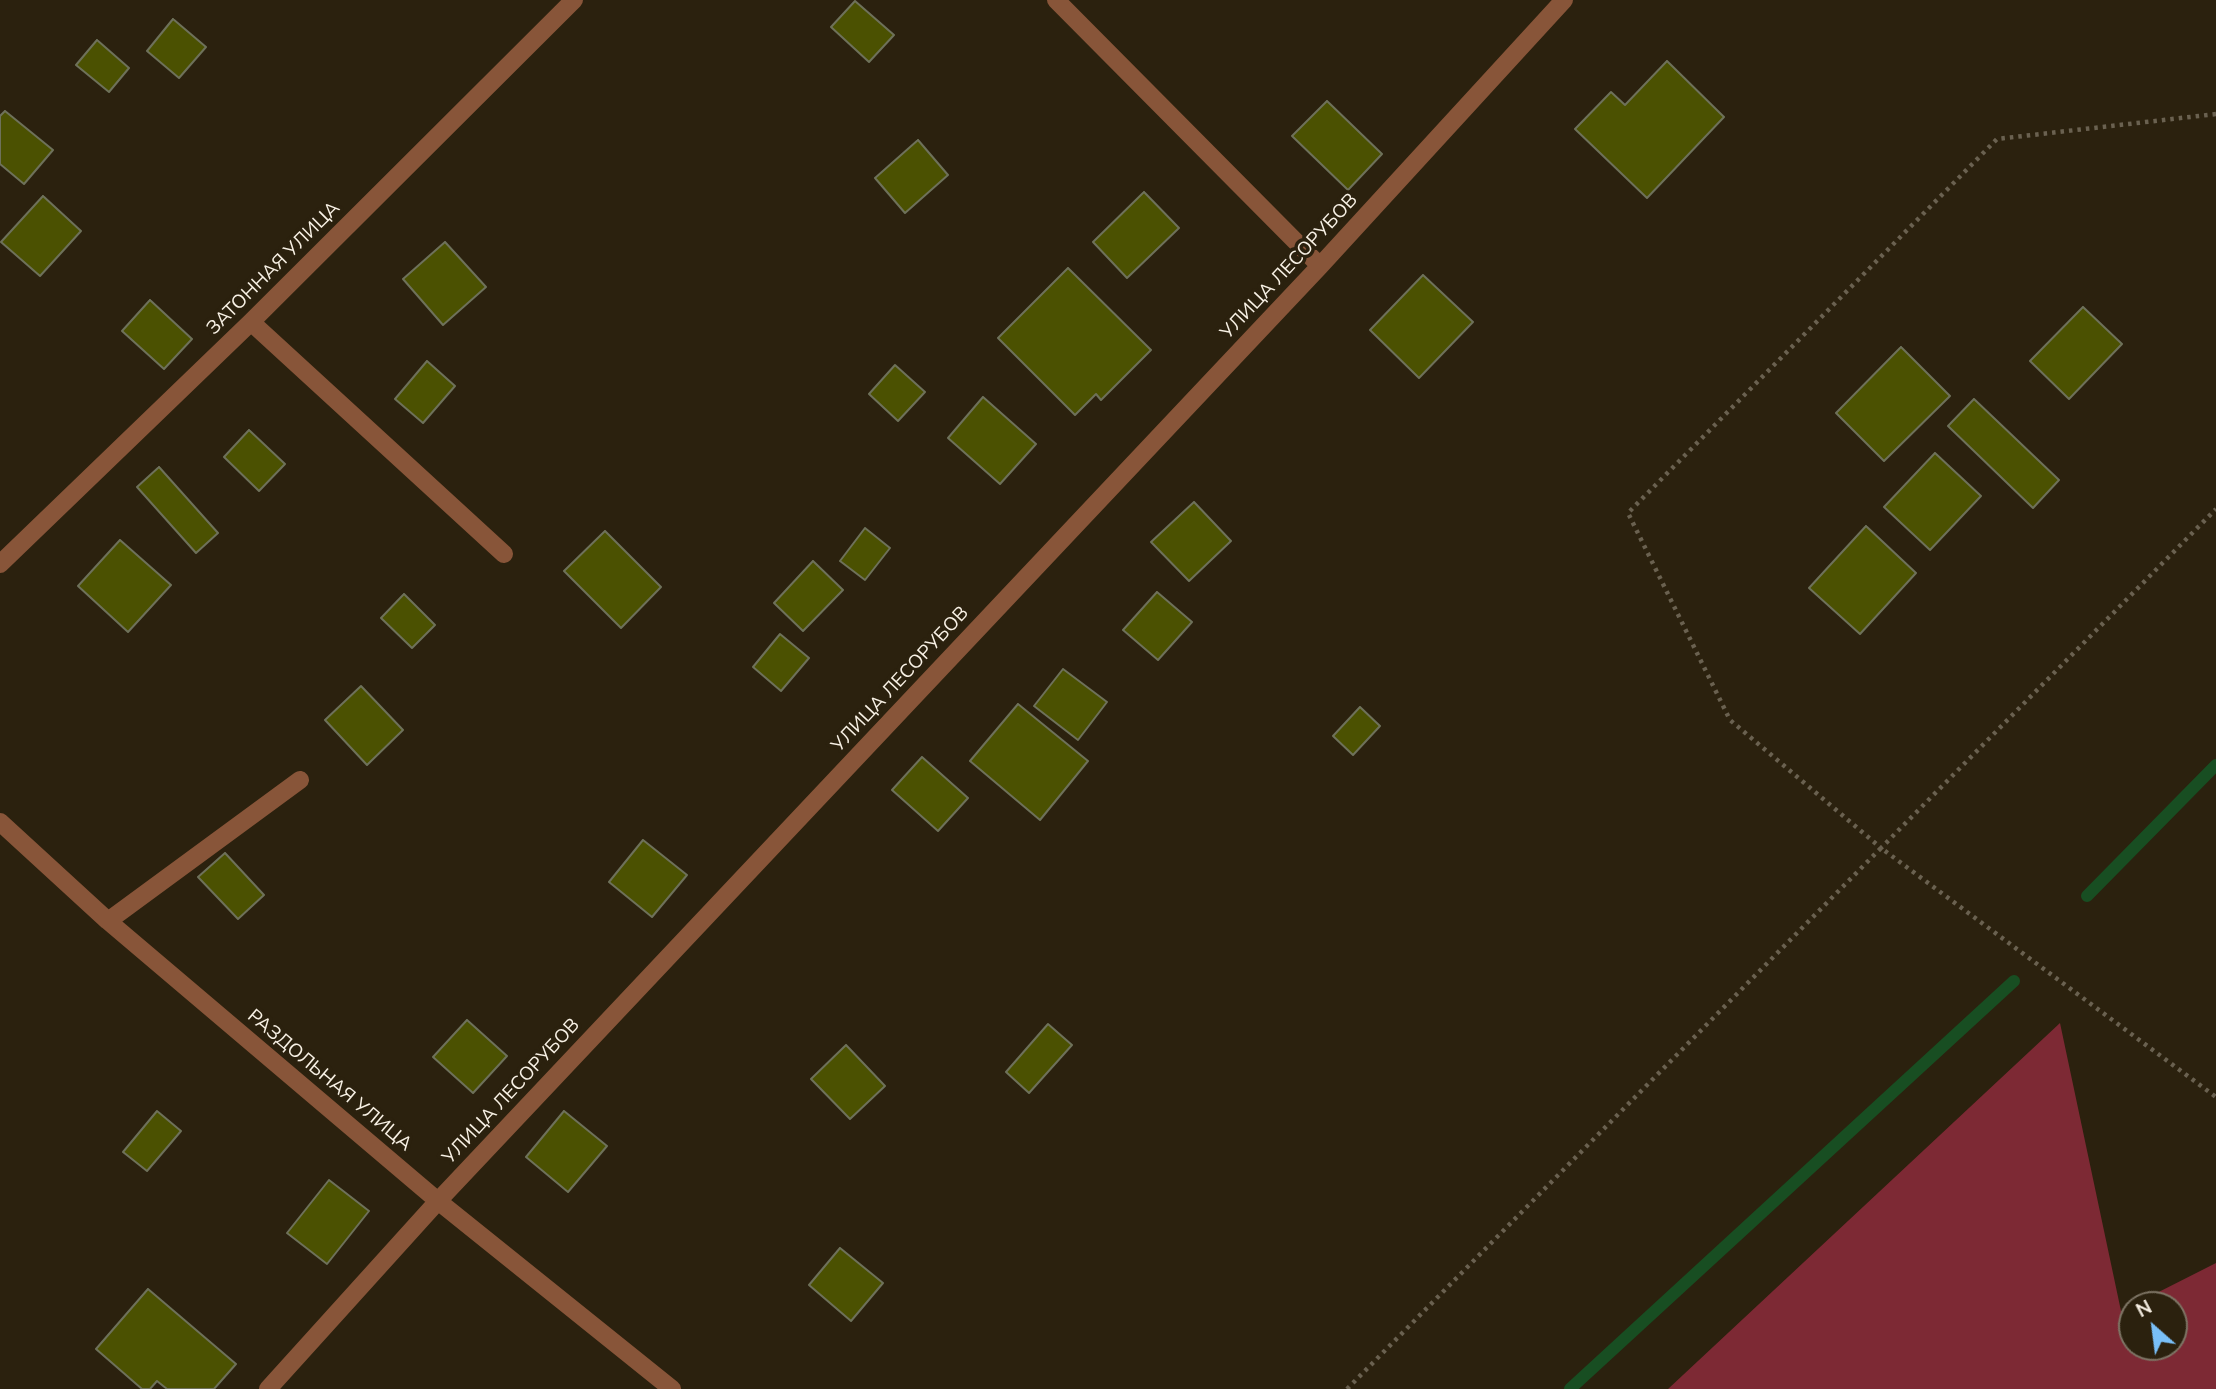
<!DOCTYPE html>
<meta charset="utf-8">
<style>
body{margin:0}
#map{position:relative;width:2216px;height:1389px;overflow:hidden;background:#2b210e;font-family:"Nunito Sans",sans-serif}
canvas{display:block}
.north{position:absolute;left:2118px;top:1291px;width:70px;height:70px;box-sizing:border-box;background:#2b210e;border:2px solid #7d7464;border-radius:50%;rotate:332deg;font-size:19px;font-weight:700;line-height:28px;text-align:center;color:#f8f1e5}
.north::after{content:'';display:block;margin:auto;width:24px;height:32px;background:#79bff8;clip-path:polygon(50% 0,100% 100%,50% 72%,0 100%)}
</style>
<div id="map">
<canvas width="2216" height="1389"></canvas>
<div class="north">N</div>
</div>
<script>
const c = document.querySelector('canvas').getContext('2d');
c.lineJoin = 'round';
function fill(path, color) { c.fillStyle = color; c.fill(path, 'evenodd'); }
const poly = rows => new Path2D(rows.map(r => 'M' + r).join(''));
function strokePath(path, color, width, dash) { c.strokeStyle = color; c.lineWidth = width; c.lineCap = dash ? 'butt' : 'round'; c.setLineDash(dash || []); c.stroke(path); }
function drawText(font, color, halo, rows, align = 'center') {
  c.font = font + ' "Nunito Sans",sans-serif'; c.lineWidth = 7; c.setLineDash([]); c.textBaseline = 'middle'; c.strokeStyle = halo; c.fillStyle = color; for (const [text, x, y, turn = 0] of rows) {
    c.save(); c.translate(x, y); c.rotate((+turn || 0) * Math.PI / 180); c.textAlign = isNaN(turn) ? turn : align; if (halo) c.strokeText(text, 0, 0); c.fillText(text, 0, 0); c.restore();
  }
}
const forest = poly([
 [2060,1023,2121,1311,2132,1306,2132,1347,2174,1347,2174,1305,2133,1305,2216,1263,2216,1389,1668,1389]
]);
const stream = poly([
 [2087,896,2216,765],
 [1570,1389,2014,981]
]);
const building = poly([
 [855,1,894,35,869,62,831,27,855,1],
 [173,19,206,47,179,78,147,51,173,19],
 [97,40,129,68,109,92,76,65,97,40],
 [1667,61,1724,117,1647,198,1575,129,1611,92,1625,105,1667,61],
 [1327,101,1382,154,1348,190,1292,136,1327,101],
 [5,111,53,150,24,184,0,164,0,116,5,111],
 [918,140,948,175,905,213,875,178,918,140],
 [1144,192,1179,228,1127,278,1093,242,1144,192],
 [43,196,81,231,40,276,1,242,43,196],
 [445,242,486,287,443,325,403,279,445,242],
 [1068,268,1151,350,1101,400,1096,394,1075,415,998,338,1068,268],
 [1423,275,1473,322,1419,378,1370,330,1423,275],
 [150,300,192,339,164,369,122,331,150,300],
 [2083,307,2122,344,2069,399,2030,361,2083,307],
 [1901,347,1950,396,1884,461,1836,413,1901,347],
 [427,361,455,386,423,423,395,399,427,361],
 [895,365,925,392,898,421,869,394,895,365],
 [983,397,1036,444,1000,484,948,438,983,397],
 [1974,399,2059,480,2033,508,1948,426,1974,399],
 [249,430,285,464,259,491,224,457,249,430],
 [1935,453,1981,496,1930,550,1884,507,1935,453],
 [159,467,218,533,196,553,137,487,159,467],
 [1194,502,1231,541,1189,581,1151,542,1194,502],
 [1866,526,1916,573,1860,634,1809,588,1866,526],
 [865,528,890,548,865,580,840,561,865,528],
 [605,531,661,587,621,628,564,571,605,531],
 [120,540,171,585,128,632,78,586,120,540],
 [813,561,843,590,803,631,774,603,813,561],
 [1157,592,1192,622,1158,660,1123,630,1157,592],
 [404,594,435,625,412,648,381,618,404,594],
 [780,634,809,658,781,691,753,667,780,634],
 [1063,669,1107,702,1078,740,1034,706,1063,669],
 [361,686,403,730,367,765,325,720,361,686],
 [1018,704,1088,761,1040,820,970,761,1018,704],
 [1360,707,1380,726,1353,755,1333,736,1360,707],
 [922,757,968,798,938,831,892,790,922,757],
 [643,840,687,875,652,917,609,882,643,840],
 [225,853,264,895,238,919,198,877,225,853],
 [467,1020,507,1056,473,1093,433,1057,467,1020],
 [1048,1024,1072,1045,1029,1093,1006,1072,1048,1024],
 [846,1045,885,1086,850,1119,811,1079,846,1045],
 [157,1111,181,1131,147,1171,123,1152,157,1111],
 [564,1111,607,1146,568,1192,526,1157,564,1111],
 [329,1180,369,1211,327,1264,287,1233,329,1180],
 [840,1248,883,1283,851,1321,809,1285,840,1248],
 [148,1289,236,1364,214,1389,167,1389,157,1381,150,1389,142,1389,96,1349,148,1289]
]);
const path = poly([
 [2216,114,1997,139,1628,513,1730,720,1881,848,2216,509],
 [1347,1389,1881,848,2216,1097]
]);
const minor = poly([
 [1056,0,1320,266],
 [251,322,504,554],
 [0,564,251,322,574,0],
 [0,822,108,921,438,1201,672,1389],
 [108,921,300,780],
 [268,1389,438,1201,1320,266,1564,0]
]);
const streetNames = [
 ["УЛИЦА ЛЕСОРУБОВ",1290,267,-47],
 ["ЗАТОННАЯ УЛИЦА",274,269,-45],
 ["УЛИЦА ЛЕСОРУБОВ",901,680,-47],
 ["РАЗДОЛЬНАЯ УЛИЦА",329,1081,40],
 ["УЛИЦА ЛЕСОРУБОВ",512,1092,-47]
];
fill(forest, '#7d2934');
strokePath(stream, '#184e22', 12);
fill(building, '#4b5101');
strokePath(building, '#6e715a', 2);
strokePath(path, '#6a6150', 4.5, [3.5, 5]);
strokePath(minor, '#885539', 18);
drawText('19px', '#f8f1e5', '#2b210e', streetNames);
</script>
